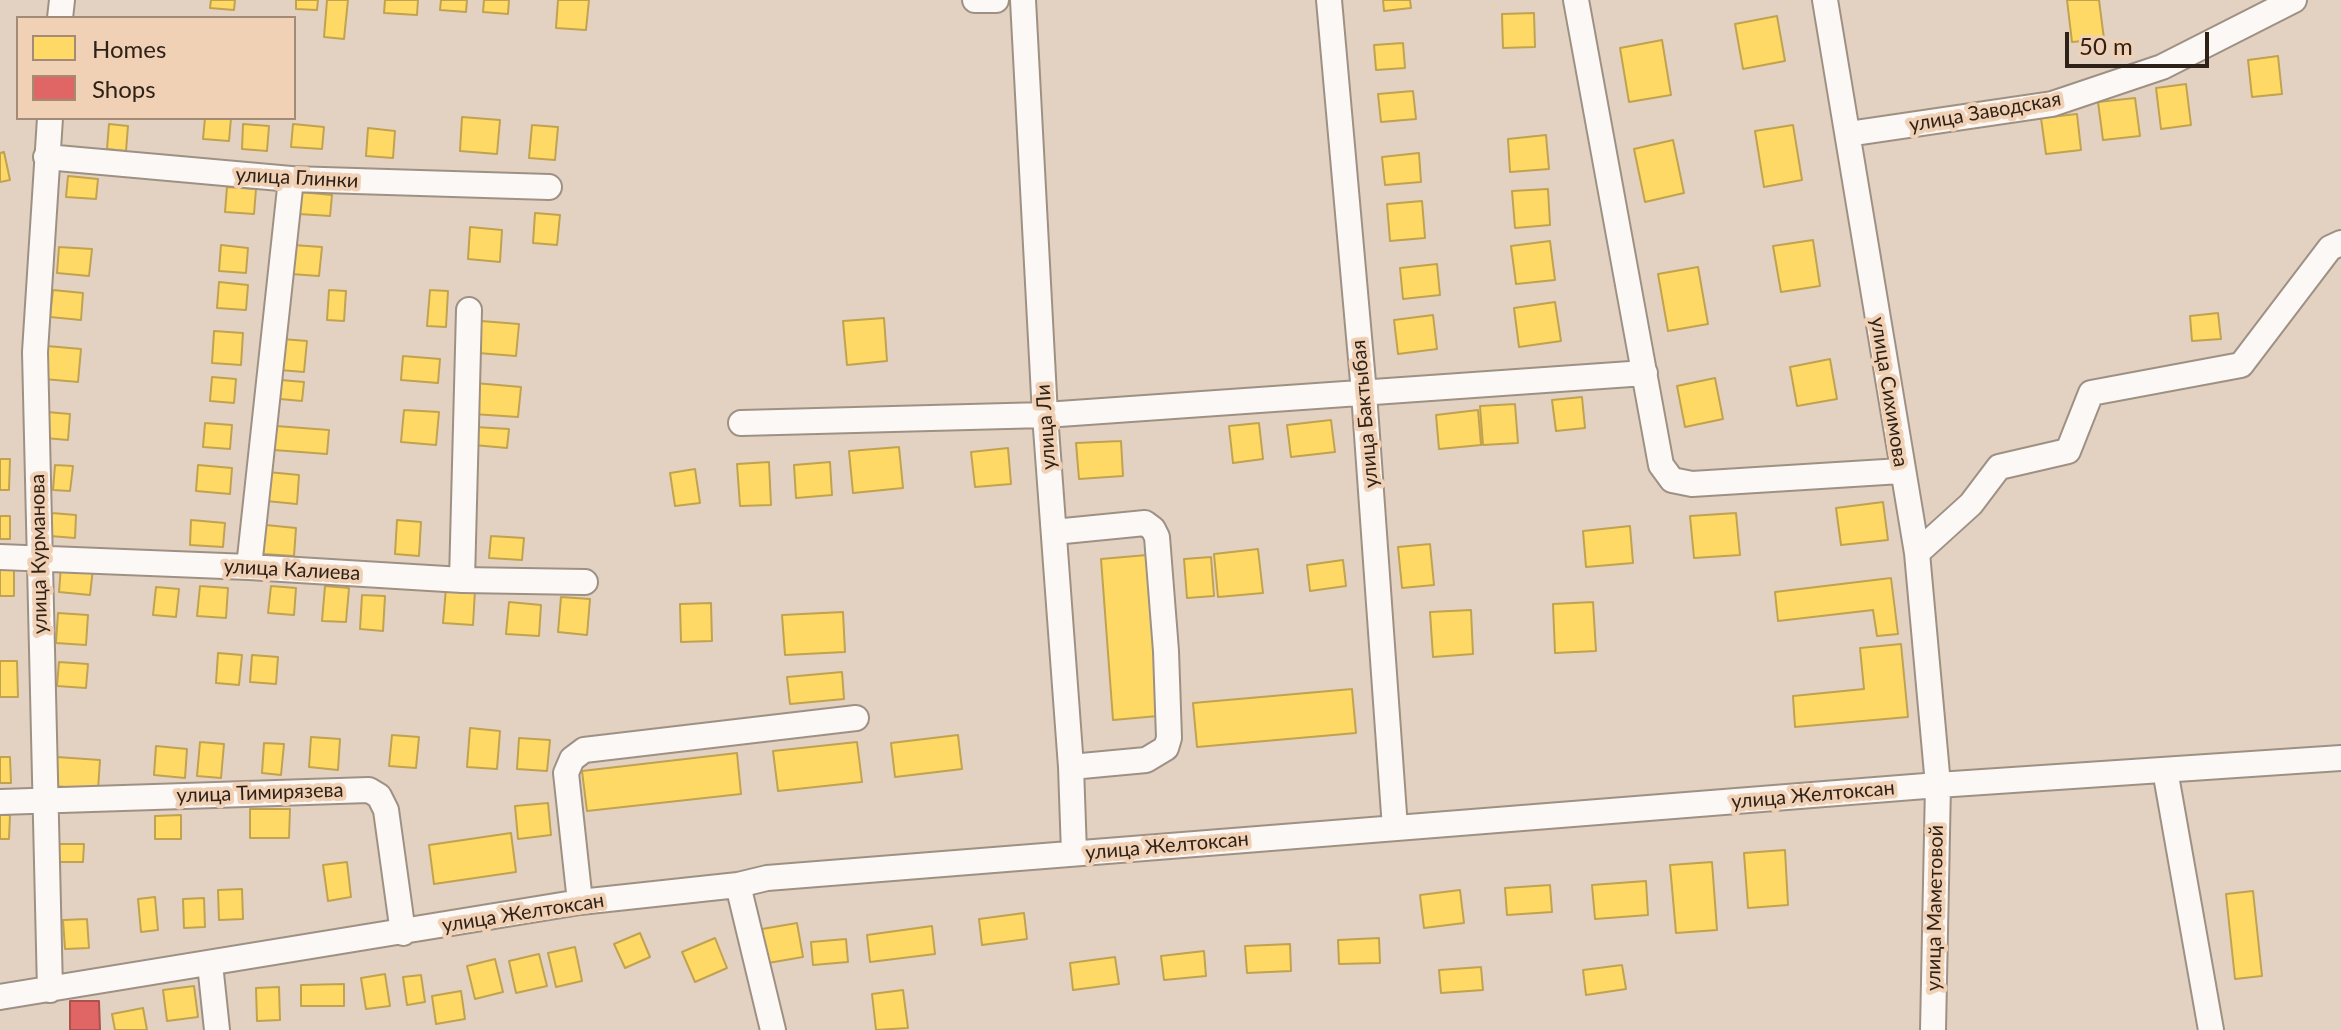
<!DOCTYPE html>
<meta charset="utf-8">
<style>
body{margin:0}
#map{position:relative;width:2341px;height:1030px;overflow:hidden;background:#e3d2c2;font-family:Lato,sans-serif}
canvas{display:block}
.legend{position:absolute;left:16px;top:16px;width:280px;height:104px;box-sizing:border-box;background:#f1d1b5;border:2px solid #a38b76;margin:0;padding:10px 14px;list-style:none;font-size:24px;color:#2e2218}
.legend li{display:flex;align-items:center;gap:16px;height:40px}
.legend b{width:40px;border:2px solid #a38b76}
.scale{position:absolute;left:2065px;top:32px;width:144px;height:36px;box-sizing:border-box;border:4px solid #2e2218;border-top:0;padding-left:10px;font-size:24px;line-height:28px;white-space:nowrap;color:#2e2218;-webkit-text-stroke:6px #f1d1b5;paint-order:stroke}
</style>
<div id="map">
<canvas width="2341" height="1030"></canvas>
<ul class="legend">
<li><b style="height:22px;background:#ffd966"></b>Homes</li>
<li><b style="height:22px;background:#e06666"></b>Shops</li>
</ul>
<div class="scale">50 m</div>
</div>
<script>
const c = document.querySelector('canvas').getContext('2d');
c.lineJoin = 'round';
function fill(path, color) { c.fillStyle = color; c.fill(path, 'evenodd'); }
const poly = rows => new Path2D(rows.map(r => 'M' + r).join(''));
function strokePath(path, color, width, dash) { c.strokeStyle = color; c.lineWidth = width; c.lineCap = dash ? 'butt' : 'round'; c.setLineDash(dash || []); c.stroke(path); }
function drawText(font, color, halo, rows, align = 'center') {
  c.font = font + ' Lato,sans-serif'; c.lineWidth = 8; c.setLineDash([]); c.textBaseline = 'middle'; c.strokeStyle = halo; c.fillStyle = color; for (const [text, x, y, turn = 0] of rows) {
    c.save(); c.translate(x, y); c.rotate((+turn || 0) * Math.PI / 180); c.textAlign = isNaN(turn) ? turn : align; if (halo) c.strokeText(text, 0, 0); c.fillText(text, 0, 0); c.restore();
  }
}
const homes = poly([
 [211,0,235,0,234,10,210,8,211,0],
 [296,0,318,0,317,10,296,9,296,0],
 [327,0,348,0,344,39,324,37,327,0],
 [385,0,418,0,417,15,384,13,385,0],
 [441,0,467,0,466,12,440,10,441,0],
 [484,0,509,0,508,14,483,12,484,0],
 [558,0,589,0,586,30,556,28,558,0],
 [1383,0,1410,0,1411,8,1384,11,1383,0],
 [2067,0,2099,0,2104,39,2072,42,2067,0],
 [1534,13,1535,47,1503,48,1502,14,1534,13],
 [1777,16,1785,61,1743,69,1735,24,1777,16],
 [1662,40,1671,95,1629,102,1620,48,1662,40],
 [1403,43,1405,68,1376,70,1374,45,1403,43],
 [2278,56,2282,94,2252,97,2248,60,2278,56],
 [2186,84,2191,125,2161,129,2156,88,2186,84],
 [1413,91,1416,119,1381,122,1378,94,1413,91],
 [2135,98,2140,136,2103,140,2098,102,2135,98],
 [2077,114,2081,150,2046,154,2041,118,2077,114],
 [462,117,500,120,497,154,460,151,462,117],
 [205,118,231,118,229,141,203,139,205,118],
 [109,124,128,126,126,151,107,149,109,124],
 [243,124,269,126,267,151,242,149,243,124],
 [293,124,324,127,322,149,291,147,293,124],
 [532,125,558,127,555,160,529,158,532,125],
 [1793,125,1802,180,1764,187,1755,131,1793,125],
 [368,128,395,131,393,158,366,156,368,128],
 [1546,135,1549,169,1510,172,1508,139,1546,135],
 [1673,140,1684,193,1645,202,1634,149,1673,140],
 [4,152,10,180,0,182,0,153,4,152],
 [1419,153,1421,182,1385,185,1382,157,1419,153],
 [68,176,98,179,96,199,66,197,68,176],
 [227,187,256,189,254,214,225,212,227,187],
 [1548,189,1550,225,1515,228,1512,191,1548,189],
 [300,192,332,195,330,216,299,214,300,192],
 [1422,201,1425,238,1390,241,1387,204,1422,201],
 [535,213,560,215,557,245,533,243,535,213],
 [470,227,502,230,500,262,468,259,470,227],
 [1813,240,1820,286,1781,292,1773,246,1813,240],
 [1550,241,1555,280,1516,284,1511,246,1550,241],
 [221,245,248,248,246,273,219,271,221,245],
 [293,245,322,247,319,276,291,274,293,245],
 [59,247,92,249,89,276,57,273,59,247],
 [1437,264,1440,295,1403,299,1400,268,1437,264],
 [1698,267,1708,324,1668,331,1658,274,1698,267],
 [219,282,248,285,246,310,217,308,219,282],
 [53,290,83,293,81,320,50,317,53,290],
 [329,290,346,291,344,321,327,320,329,290],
 [430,290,448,291,446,327,427,326,430,290],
 [1555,302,1561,341,1519,347,1514,308,1555,302],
 [2218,313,2221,339,2192,341,2190,316,2218,313],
 [1433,315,1437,349,1398,354,1394,320,1433,315],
 [884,318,887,361,847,365,843,321,884,318],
 [481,321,519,324,516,356,478,353,481,321],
 [214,331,243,333,241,365,212,363,214,331],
 [282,339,307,341,304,372,280,370,282,339],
 [47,346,81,349,78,382,44,379,47,346],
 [403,356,440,359,438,383,401,380,403,356],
 [1830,359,1837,399,1797,406,1790,367,1830,359],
 [212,377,236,379,234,403,210,401,212,377],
 [1715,378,1723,419,1685,427,1677,386,1715,378],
 [281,380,304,382,302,401,280,399,281,380],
 [475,383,521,387,518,417,473,414,475,383],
 [1582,397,1585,428,1556,431,1552,400,1582,397],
 [1515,404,1518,443,1483,445,1480,406,1515,404],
 [404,410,439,412,436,445,401,442,404,410],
 [1478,410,1481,445,1439,449,1436,415,1478,410],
 [47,412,70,414,68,440,45,438,47,412],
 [1331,420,1335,452,1291,457,1287,425,1331,420],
 [205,423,232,425,230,449,203,447,205,423],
 [1259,423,1263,459,1233,463,1229,426,1259,423],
 [276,426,329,430,327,454,274,450,276,426],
 [475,427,509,429,507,448,474,445,475,427],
 [1121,441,1123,476,1079,479,1076,443,1121,441],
 [899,447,903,488,853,493,849,451,899,447],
 [1008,448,1011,484,975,487,971,452,1008,448],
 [0,459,10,459,9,490,0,490,0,459],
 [769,462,771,505,740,506,737,464,769,462],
 [830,462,832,495,796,498,794,465,830,462],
 [55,465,73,466,70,491,53,490,55,465],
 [198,465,232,468,230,494,196,491,198,465],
 [695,469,700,503,675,506,670,473,695,469],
 [268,472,299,475,297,504,266,501,268,472],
 [1883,502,1888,540,1841,545,1836,508,1883,502],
 [52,513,76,515,75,538,50,536,52,513],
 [1736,513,1740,555,1694,558,1690,516,1736,513],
 [0,516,10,516,10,539,0,539,0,516],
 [191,520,225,523,223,547,190,545,191,520],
 [397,520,421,522,419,556,395,554,397,520],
 [266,525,296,528,294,556,263,554,266,525],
 [1630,526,1633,563,1586,567,1583,531,1630,526],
 [491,536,524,538,522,560,489,558,491,536],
 [1430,544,1434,585,1402,588,1398,547,1430,544],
 [1258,549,1263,593,1218,597,1214,554,1258,549],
 [1147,555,1158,716,1113,720,1101,559,1147,555],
 [1211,557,1214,596,1187,598,1184,559,1211,557],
 [1343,560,1346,586,1310,591,1307,565,1343,560],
 [0,566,14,566,14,596,0,596,0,566],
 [61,566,93,568,90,595,59,592,61,566],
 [1891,578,1898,634,1877,636,1873,610,1778,621,1775,592,1891,578],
 [200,586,228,588,226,618,197,616,200,586],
 [271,586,296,588,294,615,268,613,271,586],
 [325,586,349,588,346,622,322,621,325,586],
 [156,587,179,589,176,617,153,615,156,587],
 [446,588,475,590,473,625,443,623,446,588],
 [362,595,385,596,383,631,360,629,362,595],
 [561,597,590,599,587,635,558,632,561,597],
 [509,602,541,605,539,636,506,634,509,602],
 [1593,602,1596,651,1555,653,1553,604,1593,602],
 [711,603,712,641,681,642,680,604,711,603],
 [1471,610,1473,654,1433,657,1430,612,1471,610],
 [843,612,845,652,785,655,782,615,843,612],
 [58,613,88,615,86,645,56,643,58,613],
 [1901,644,1908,717,1795,727,1793,696,1864,689,1860,648,1901,644],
 [218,653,242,655,239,685,216,683,218,653],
 [252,655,278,657,276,684,250,682,252,655],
 [0,661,17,661,18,697,0,697,0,661],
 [59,662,88,664,86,688,57,686,59,662],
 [842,672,844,699,790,704,787,677,842,672],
 [1352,689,1356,733,1197,747,1193,703,1352,689],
 [470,728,500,731,497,769,467,767,470,728],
 [392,735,419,737,416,768,389,766,392,735],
 [958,735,962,769,895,777,891,743,958,735],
 [311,737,340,739,338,770,309,767,311,737],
 [519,738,550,740,547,771,517,769,519,738],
 [200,742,224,744,221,778,197,776,200,742],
 [857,742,862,782,778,791,773,751,857,742],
 [264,743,284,744,281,775,262,773,264,743],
 [156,746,187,749,185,778,154,775,156,746],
 [737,753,741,794,587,811,582,771,737,753],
 [0,757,10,757,11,783,0,783,0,757],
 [57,757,100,760,98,790,55,786,57,757],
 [548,803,551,835,518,839,515,806,548,803],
 [250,809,290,809,289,838,250,838,250,809],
 [0,815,10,815,9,839,0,839,0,815],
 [181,815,181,839,155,839,155,816,181,815],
 [511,833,516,872,434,884,429,845,511,833],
 [57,844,84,844,83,862,57,862,57,844],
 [1785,850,1788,905,1748,908,1744,853,1785,850],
 [347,862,351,897,328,901,323,865,347,862],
 [1712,862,1717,930,1676,933,1670,865,1712,862],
 [1646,881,1648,915,1595,919,1592,885,1646,881],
 [1550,885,1552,912,1507,915,1505,888,1550,885],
 [242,889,243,919,219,920,218,890,242,889],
 [1460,890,1464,923,1424,928,1420,895,1460,890],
 [2253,891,2262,976,2235,979,2226,894,2253,891],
 [155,897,158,930,141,932,138,899,155,897],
 [204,898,205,927,184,928,183,899,204,898],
 [1024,913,1027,939,982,945,979,919,1024,913],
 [87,919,89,948,65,949,63,920,87,919],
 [797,923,803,957,768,963,762,929,797,923],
 [932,926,935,954,870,962,867,935,932,926],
 [640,933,650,957,625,968,614,944,640,933],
 [715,938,727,968,695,982,682,952,715,938],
 [1379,938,1380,963,1339,964,1338,940,1379,938],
 [846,939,848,962,813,965,811,942,846,939],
 [1290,944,1291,971,1247,973,1245,946,1290,944],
 [575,947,582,981,556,987,548,953,575,947],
 [1204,951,1206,976,1164,980,1161,956,1204,951],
 [539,954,547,986,516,993,509,961,539,954],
 [1115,957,1119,984,1073,990,1070,963,1115,957],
 [495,959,503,992,475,999,467,966,495,959],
 [1622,965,1626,989,1586,995,1583,970,1622,965],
 [1481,967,1483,990,1441,993,1439,970,1481,967],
 [385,974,390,1006,366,1009,361,978,385,974],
 [421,975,425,1002,407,1005,403,977,421,975],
 [344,984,344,1006,301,1006,301,985,344,984],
 [194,986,198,1017,167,1021,163,990,194,986],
 [279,987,280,1020,257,1021,256,988,279,987],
 [903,990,908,1028,876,1030,872,994,903,990],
 [461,991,465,1019,436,1024,432,996,461,991],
 [143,1008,147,1030,115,1030,112,1014,143,1008]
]);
const shops = poly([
 [70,1001,99,1001,100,1030,70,1030,70,1001]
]);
const minor = poly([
 [975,0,996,0],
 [1023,0,1045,415,1071,767,1074,853],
 [1329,0,1364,393,1395,828],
 [1576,0,1661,465,1672,480,1692,484,1901,471],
 [1825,0,1917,553,1938,785,1933,1030],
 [60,18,62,0],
 [1848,134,2052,104,2162,67,2294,0],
 [46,157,291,179,549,187],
 [741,423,1045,415,1645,373],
 [1054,532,1145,523,1153,529,1157,537,1166,651,1169,738,1166,748,1146,760,1071,767],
 [1917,553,1971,504,1999,467,2068,451,2091,393,2241,365,2330,248,2341,243],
 [0,557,249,567,462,580,585,582],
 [249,567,291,179],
 [462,580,469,310],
 [2165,770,2211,1030],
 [0,802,369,790,379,796,386,810,403,933],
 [738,885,773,1030],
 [580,902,566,773,572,759,584,750,856,718],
 [210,964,217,1030],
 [50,990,35,352,50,118],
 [0,997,580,902,738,885,767,878,1938,785,2341,758]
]);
const streetNames = [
 ["улица Заводская",1985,112,-10],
 ["улица Глинки",297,178,3],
 ["улица Сихимова",1889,392,81],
 ["улица Бактыбая",1365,414,-95],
 ["улица Ли",1046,427,-94],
 ["улица Курманова",39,554,-91],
 ["улица Калиева",292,570,3],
 ["улица Тимирязева",260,793,-2],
 ["улица Желтоксан",1813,795,-5],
 ["улица Желтоксан",1167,846,-5],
 ["улица Маметовой",1935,908,-89],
 ["улица Желтоксан",523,913,-9]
];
fill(homes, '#ffd966');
strokePath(homes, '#c0a24f', 2);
fill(shops, '#e06666');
strokePath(shops, '#ab524f', 2);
strokePath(minor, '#9e9184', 28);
strokePath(minor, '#fbf8f6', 24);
drawText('20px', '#2e2218', '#f1d1b5', streetNames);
</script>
